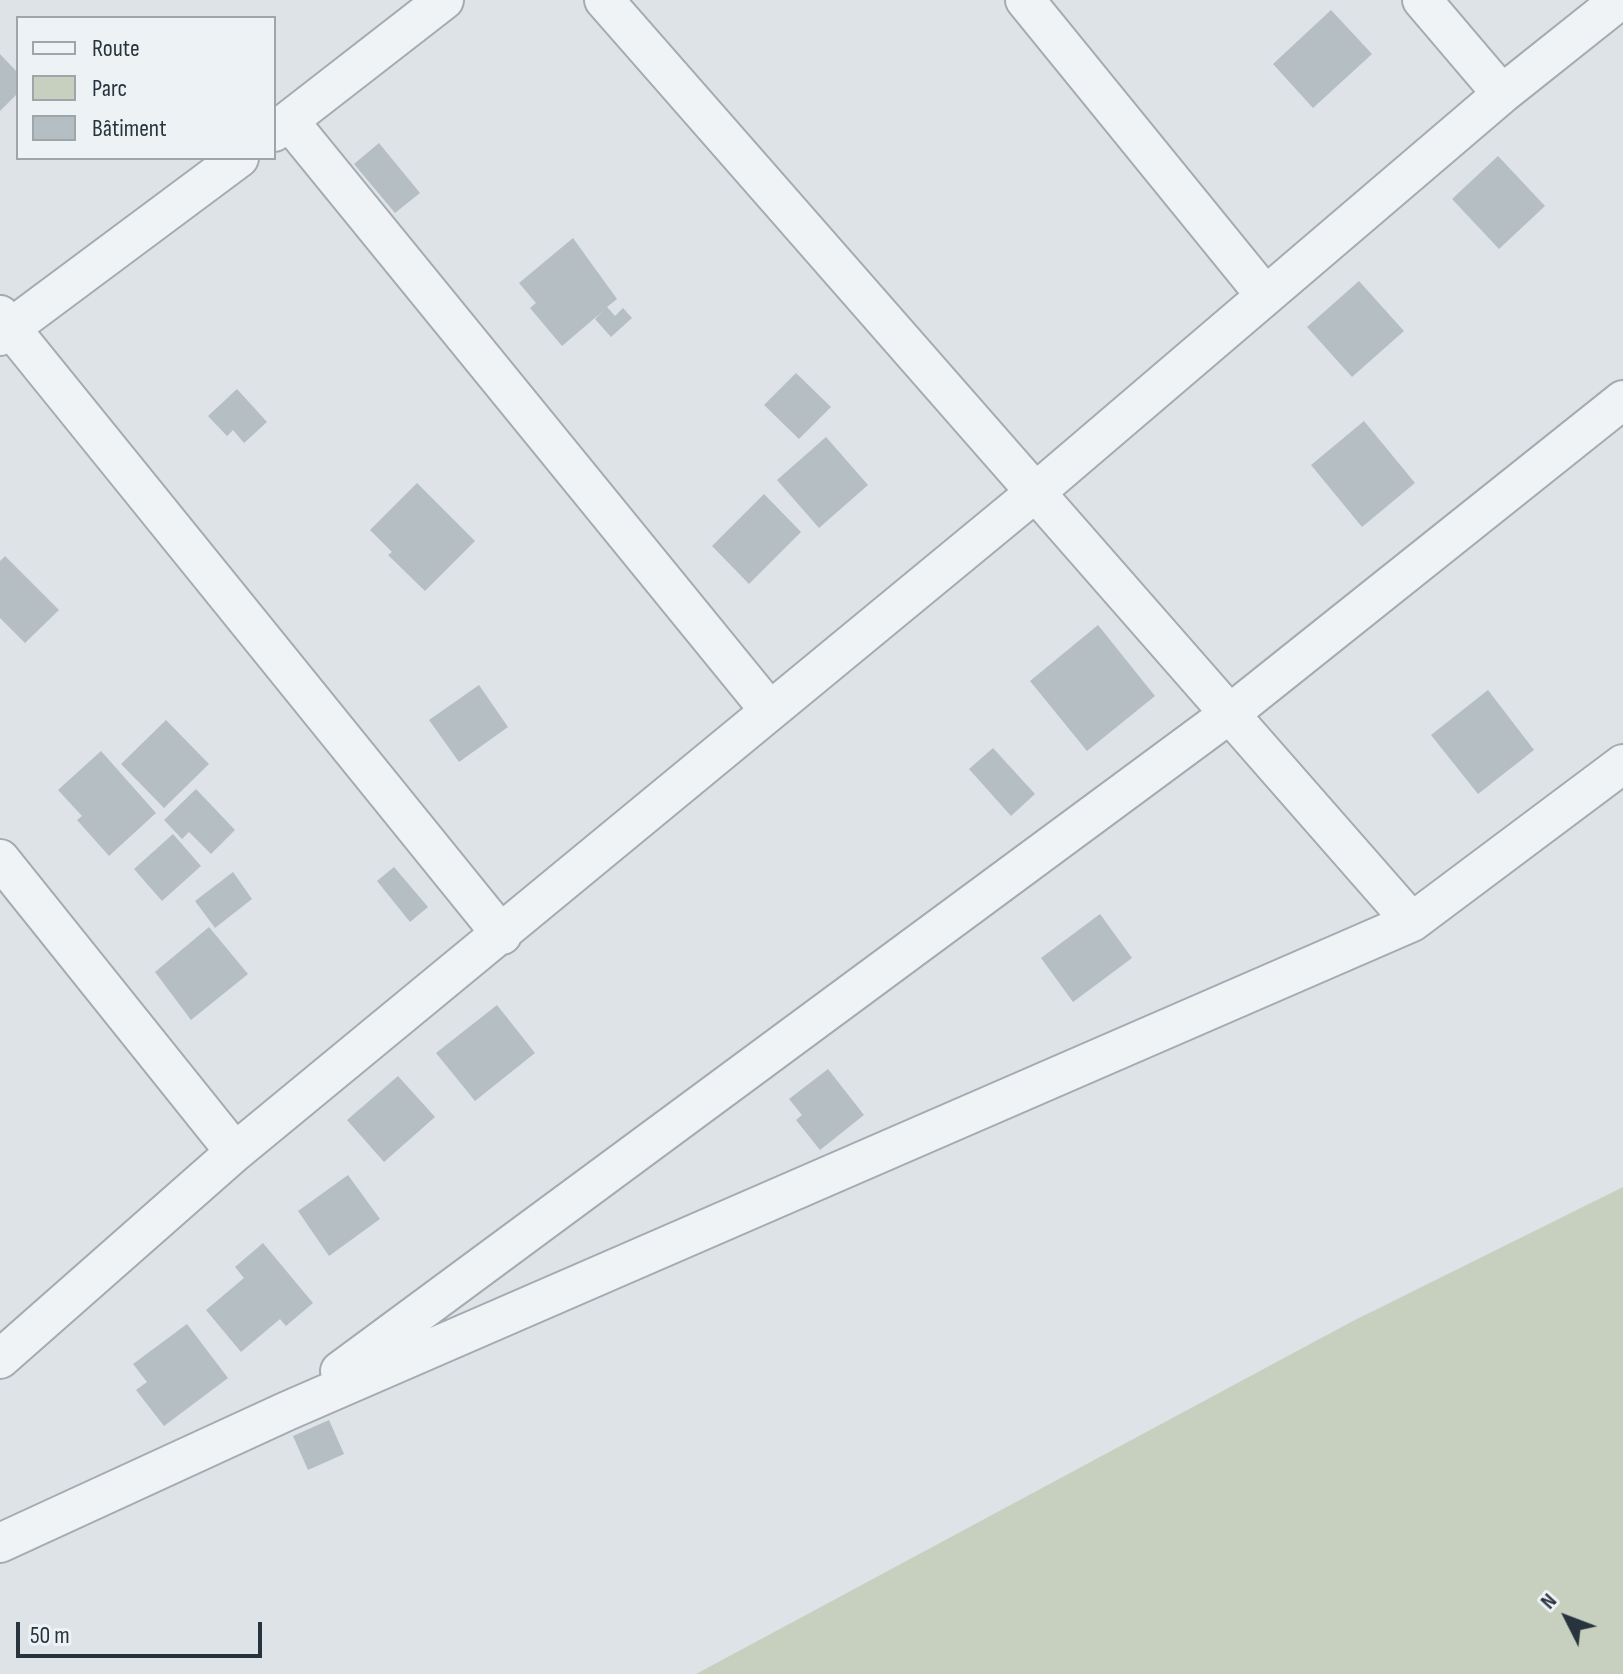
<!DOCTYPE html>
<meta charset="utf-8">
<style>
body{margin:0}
#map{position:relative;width:1623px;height:1674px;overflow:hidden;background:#dee3e7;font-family:"Sofia Sans Condensed",sans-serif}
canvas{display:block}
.legend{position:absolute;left:16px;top:16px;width:260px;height:144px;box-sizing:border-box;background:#edf2f5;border:2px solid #9ea6ab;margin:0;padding:10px 14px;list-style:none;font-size:24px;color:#28343d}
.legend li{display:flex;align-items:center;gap:16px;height:40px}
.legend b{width:40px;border:2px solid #9ea6ab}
.north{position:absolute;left:1527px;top:1578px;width:80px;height:80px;-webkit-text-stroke:6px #edf2f5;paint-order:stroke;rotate:312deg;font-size:22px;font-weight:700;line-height:32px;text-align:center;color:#28343d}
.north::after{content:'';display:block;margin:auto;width:28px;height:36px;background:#28343d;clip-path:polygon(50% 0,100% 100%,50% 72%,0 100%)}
.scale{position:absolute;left:16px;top:1622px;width:246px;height:36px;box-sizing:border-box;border:4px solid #28343d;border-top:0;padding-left:10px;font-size:24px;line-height:28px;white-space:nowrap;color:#28343d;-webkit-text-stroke:6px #edf2f5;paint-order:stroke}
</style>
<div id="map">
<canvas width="1623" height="1674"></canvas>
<ul class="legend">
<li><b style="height:10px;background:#f0f3f5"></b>Route</li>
<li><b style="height:22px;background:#c7d0bf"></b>Parc</li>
<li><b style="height:22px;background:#b5bec3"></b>Bâtiment</li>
</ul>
<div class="north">N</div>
<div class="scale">50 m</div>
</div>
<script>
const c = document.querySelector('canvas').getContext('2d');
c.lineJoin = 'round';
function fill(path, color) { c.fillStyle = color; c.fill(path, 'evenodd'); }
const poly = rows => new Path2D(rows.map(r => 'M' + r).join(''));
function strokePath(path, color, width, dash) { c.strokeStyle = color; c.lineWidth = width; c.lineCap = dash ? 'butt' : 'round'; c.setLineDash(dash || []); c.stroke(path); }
const green = poly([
 [1623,1187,1623,1674,696,1674,1351,1322]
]);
const building = poly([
 [1331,10,1372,54,1313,108,1273,64],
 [0,54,18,73,18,93,0,111],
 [379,143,420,193,395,213,354,164],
 [1498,156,1545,206,1499,249,1452,199],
 [573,238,617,299,607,307,615,316,623,308,632,318,611,337,595,319,603,311,562,346,530,308,536,303,519,283],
 [1359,281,1404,331,1352,377,1307,327],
 [796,373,831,407,799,439,764,405],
 [237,389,267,422,244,443,233,430,227,436,208,416],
 [1364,421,1415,483,1362,527,1311,465],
 [826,437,868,485,819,528,777,480],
 [417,483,475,541,425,591,388,555,392,552,370,530],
 [764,494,801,532,749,584,712,546],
 [5,556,59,610,25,643,0,618,0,561],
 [1098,625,1155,696,1087,751,1030,681],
 [479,685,508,727,459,762,429,720],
 [1488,690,1534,750,1478,794,1431,735],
 [166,720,209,764,164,808,121,764],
 [993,748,1035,794,1011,816,969,769],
 [101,751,156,813,109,856,77,820,82,816,58,790],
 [196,789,235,830,211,854,189,832,182,839,164,820],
 [173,834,201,866,162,901,134,869],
 [394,867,428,907,410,922,377,881],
 [233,872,252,899,215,928,195,901],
 [1100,914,1132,958,1073,1002,1041,958],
 [209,927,248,974,191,1020,155,972],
 [497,1005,535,1053,475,1101,436,1053],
 [828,1069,864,1115,820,1150,796,1120,802,1115,789,1099],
 [398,1076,435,1117,384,1162,347,1120],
 [348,1175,380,1219,329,1256,298,1211],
 [263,1243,313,1303,286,1326,280,1319,241,1352,206,1310,244,1278,235,1267],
 [187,1324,228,1378,164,1426,136,1390,147,1382,133,1364],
 [329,1420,344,1454,308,1470,293,1436]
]);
const minor = poly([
 [604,0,1412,922],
 [1025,0,1265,295],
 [1422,0,1502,94],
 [289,121,770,711],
 [274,132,444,0],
 [0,315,502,935],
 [0,336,239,158],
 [0,859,235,1152],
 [0,1359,235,1152,1037,491,1502,94,1620,0],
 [340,1371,1232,712,1623,400],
 [0,1543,287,1411,1412,922,1623,764]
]);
fill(green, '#c7d0bf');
fill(building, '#b5bec3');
strokePath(minor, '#a4abb1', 42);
strokePath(minor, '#f0f3f5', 38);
</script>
